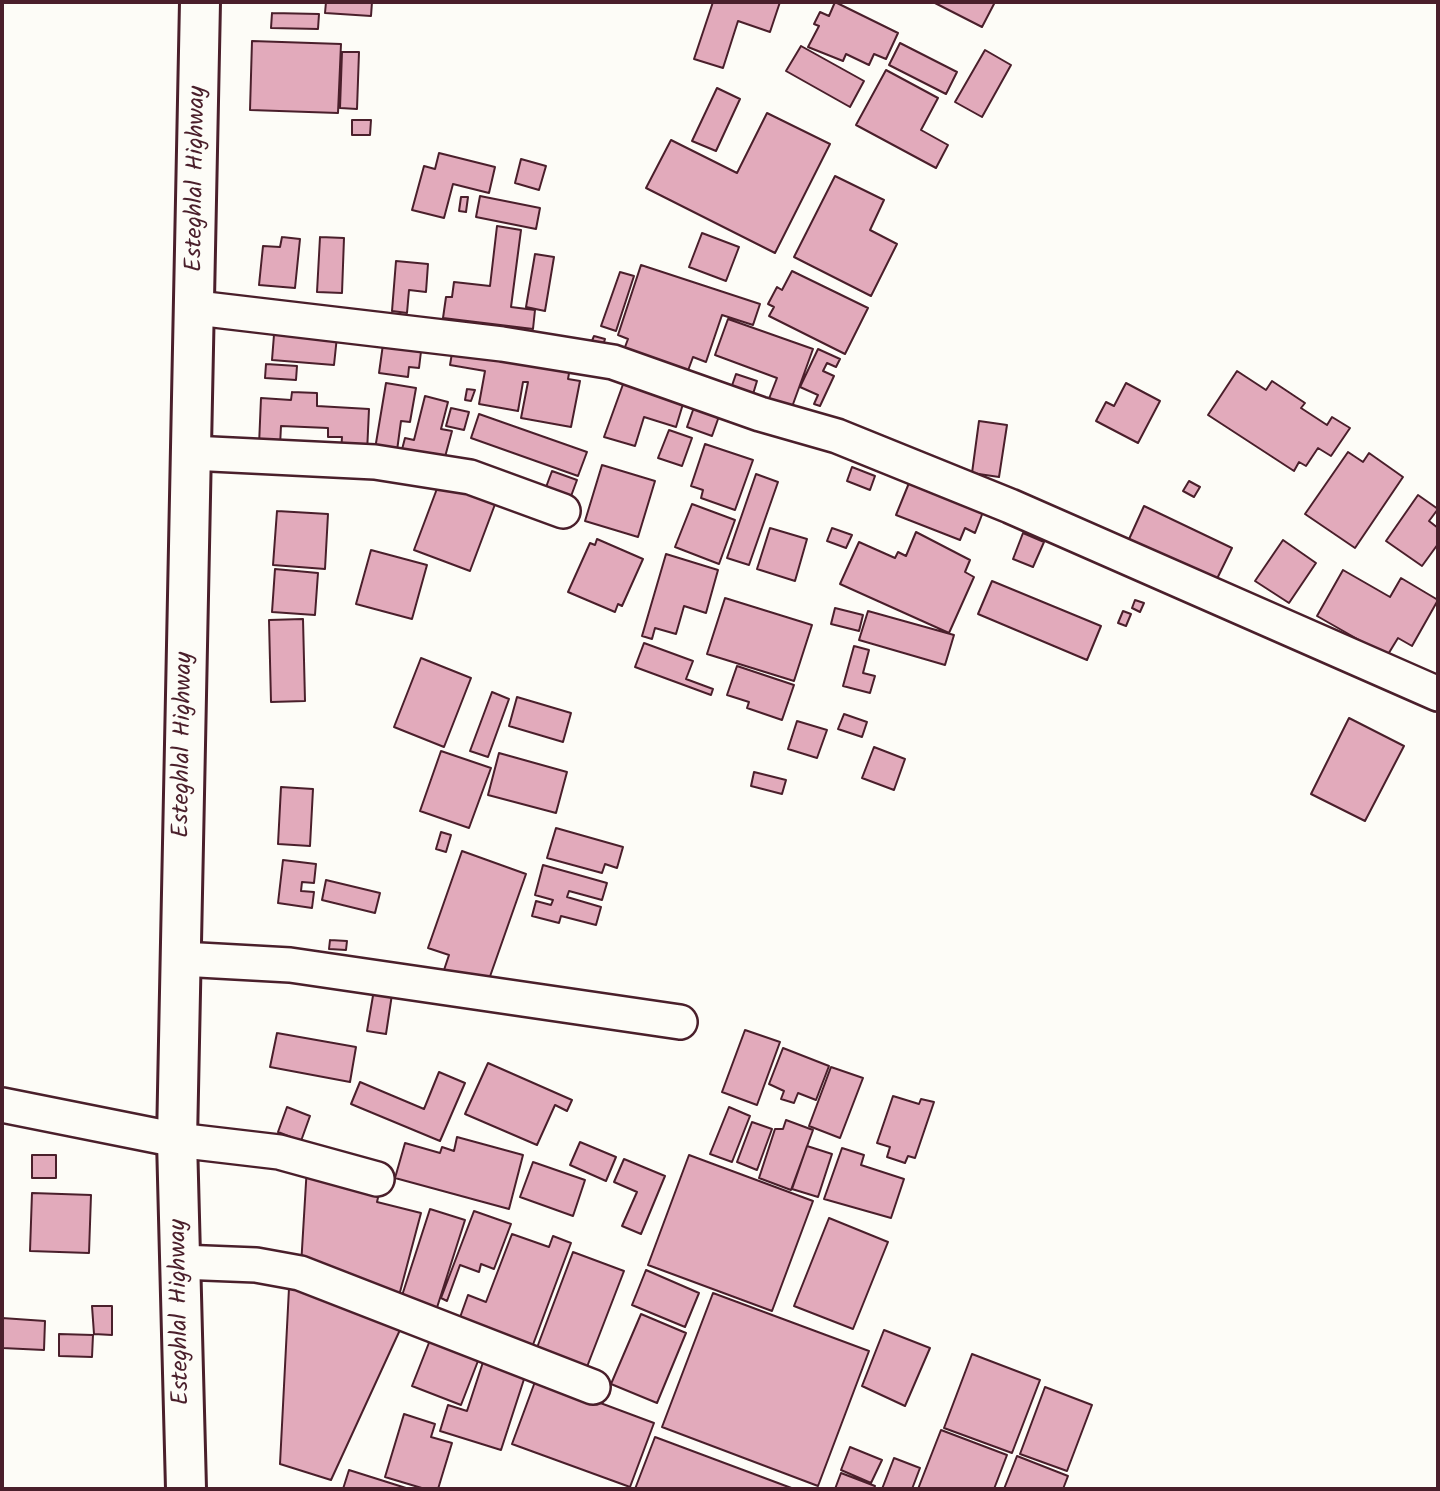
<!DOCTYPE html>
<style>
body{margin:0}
#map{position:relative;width:1440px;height:1491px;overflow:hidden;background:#fdfcf7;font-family:Kalam,sans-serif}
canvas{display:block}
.frame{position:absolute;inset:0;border:4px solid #4a1f2b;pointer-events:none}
</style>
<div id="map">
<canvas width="1440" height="1491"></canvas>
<div class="frame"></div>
</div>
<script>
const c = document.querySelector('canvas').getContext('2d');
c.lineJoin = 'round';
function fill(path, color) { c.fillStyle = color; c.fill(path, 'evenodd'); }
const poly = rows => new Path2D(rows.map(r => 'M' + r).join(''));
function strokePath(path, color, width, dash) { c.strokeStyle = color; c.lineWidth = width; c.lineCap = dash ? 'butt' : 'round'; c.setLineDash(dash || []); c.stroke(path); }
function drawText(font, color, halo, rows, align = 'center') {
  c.font = font + ' Kalam,sans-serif'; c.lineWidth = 6; c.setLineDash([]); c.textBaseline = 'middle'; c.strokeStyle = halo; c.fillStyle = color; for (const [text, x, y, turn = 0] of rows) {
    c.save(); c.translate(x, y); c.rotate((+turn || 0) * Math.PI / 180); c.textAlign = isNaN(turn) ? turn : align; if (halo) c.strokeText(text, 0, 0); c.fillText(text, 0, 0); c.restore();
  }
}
const building = poly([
 [326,2,372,2,371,16,325,13,326,2],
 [713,2,780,2,770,32,738,21,723,68,694,59,713,2],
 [835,2,898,33,886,59,874,54,869,65,846,54,843,61,808,47,819,26,814,24,820,12,829,16,835,2],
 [933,2,995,2,982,27,933,2],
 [272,13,319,14,318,29,271,28,272,13],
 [252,41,341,44,338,113,250,110,252,41],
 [900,43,957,72,946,94,889,65,900,43],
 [801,46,864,81,850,107,786,71,801,46],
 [985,50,1011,65,982,117,955,102,985,50],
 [342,52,359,52,357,109,340,108,342,52],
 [886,70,938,98,921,130,948,145,936,168,856,125,886,70],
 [717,88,740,99,716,151,692,141,717,88],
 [767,113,830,144,775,253,646,188,671,140,737,173,767,113],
 [352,120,371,120,370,135,352,135,352,120],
 [439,153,495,167,489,193,453,184,444,218,412,210,424,166,435,169,439,153],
 [521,159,546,166,539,190,515,183,521,159],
 [835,176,884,200,870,230,897,244,871,296,794,257,835,176],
 [480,196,540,208,536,229,476,217,480,196],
 [461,197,468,197,466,212,459,211,461,197],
 [497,226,521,230,511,307,535,310,533,329,443,318,446,297,452,297,454,282,490,286,497,226],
 [702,233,739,247,726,281,689,267,702,233],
 [282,237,300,239,295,288,259,285,263,246,280,247,282,237],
 [320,237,344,238,342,293,317,292,320,237],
 [535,254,554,257,545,311,526,307,535,254],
 [396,261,428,264,426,292,409,290,407,313,392,311,396,261],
 [641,265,760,304,753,325,722,315,706,362,693,357,686,376,622,355,628,339,618,335,641,265],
 [792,271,868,308,845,354,769,316,774,307,768,304,777,287,782,290,792,271],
 [620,272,634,276,616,331,601,326,620,272],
 [728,319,813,349,788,418,765,409,777,378,715,355,728,319],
 [275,322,338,327,334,365,272,360,275,322],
 [385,330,423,335,419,368,409,367,408,377,379,373,385,330],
 [594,336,605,339,601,352,589,348,594,336],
 [454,341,571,362,568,379,580,381,571,427,521,418,528,382,523,382,518,411,479,404,485,371,450,365,454,341],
 [818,349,840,359,836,367,827,363,823,371,834,376,820,406,814,404,818,395,800,387,818,349],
 [266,364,297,366,296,380,265,378,266,364],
 [1237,371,1266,390,1272,381,1305,403,1301,408,1327,425,1332,417,1350,428,1331,456,1318,448,1306,466,1299,462,1294,471,1208,415,1237,371],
 [736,374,757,381,750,404,728,397,736,374],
 [626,376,686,394,676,427,644,417,635,446,604,437,626,376],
 [386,383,416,388,410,422,401,421,396,458,374,455,386,383],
 [1126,383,1160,401,1138,443,1096,421,1106,402,1114,406,1126,383],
 [467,389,475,390,471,401,465,400,467,389],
 [292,392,317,393,317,406,369,409,367,453,341,452,342,437,328,437,328,428,281,426,280,446,259,445,261,398,291,400,292,392],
 [425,396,448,402,441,429,452,431,442,468,400,457,405,438,414,440,425,396],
 [698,396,723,405,712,436,687,427,698,396],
 [451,408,469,412,464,430,446,426,451,408],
 [479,414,587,452,578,476,471,438,479,414],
 [979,421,1007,425,999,477,972,473,979,421],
 [669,430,692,438,682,466,658,458,669,430],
 [705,444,753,460,735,510,701,498,703,490,691,486,705,444],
 [1348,452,1363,462,1369,453,1403,477,1355,548,1305,514,1348,452],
 [602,465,655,481,638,537,585,521,602,465],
 [852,467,875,476,870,490,847,481,852,467],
 [552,471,577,480,567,507,542,498,552,471],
 [756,474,778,482,749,565,727,558,756,474],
 [441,478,497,499,470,571,414,550,441,478],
 [1189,481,1200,487,1194,497,1183,491,1189,481],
 [909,483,983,512,975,533,965,528,960,540,896,515,909,483],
 [1418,495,1438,509,1429,521,1438,528,1438,544,1422,566,1386,541,1418,495],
 [692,504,735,520,719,564,675,547,692,504],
 [1144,506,1232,548,1212,589,1125,548,1144,506],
 [277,511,328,514,325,569,273,565,277,511],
 [770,528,807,539,795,581,757,569,770,528],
 [832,528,852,535,846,548,827,541,832,528],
 [916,532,970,560,965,572,974,577,949,633,840,584,859,542,895,558,898,552,906,556,916,532],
 [1023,533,1044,542,1033,567,1013,559,1023,533],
 [597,539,643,559,622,606,618,604,615,612,568,592,590,543,595,545,597,539],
 [1283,540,1316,563,1289,603,1255,581,1283,540],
 [371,550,427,565,412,619,356,604,371,550],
 [666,554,718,570,706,613,684,606,676,634,655,628,652,639,642,636,666,554],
 [275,569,318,573,315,615,272,612,275,569],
 [1343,570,1390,597,1401,578,1438,600,1412,646,1398,638,1387,656,1317,616,1343,570],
 [992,581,1101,626,1087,660,978,614,992,581],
 [725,598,812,625,794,681,707,654,725,598],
 [1135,600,1144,603,1140,612,1132,608,1135,600],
 [835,608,863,615,859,631,831,624,835,608],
 [868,611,954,635,945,665,859,640,868,611],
 [1123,611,1131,614,1126,626,1118,623,1123,611],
 [303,619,305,701,271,702,269,620,303,619],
 [644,643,693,661,686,679,713,689,711,695,635,667,644,643],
 [854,646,869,650,863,673,875,676,870,693,843,686,854,646],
 [421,658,471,678,444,747,394,727,421,658],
 [737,666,794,685,782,720,747,708,749,702,727,695,737,666],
 [492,692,509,699,488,757,470,751,492,692],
 [517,697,571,713,563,742,509,726,517,697],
 [844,714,867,722,862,737,838,729,844,714],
 [1349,718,1404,746,1365,821,1311,794,1349,718],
 [797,721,827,730,817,758,788,749,797,721],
 [874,747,905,759,894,790,862,778,874,747],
 [441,751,491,768,469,828,420,811,441,751],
 [499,753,567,772,556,813,488,795,499,753],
 [754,772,786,780,782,794,751,786,754,772],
 [281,787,313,789,310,846,278,844,281,787],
 [556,828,623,847,617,868,605,864,602,873,547,858,556,828],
 [441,832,451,835,446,852,436,849,441,832],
 [462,851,526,874,487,985,444,970,449,955,428,948,462,851],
 [283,860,316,864,314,883,302,882,301,891,314,892,312,908,278,903,283,860],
 [543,865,607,883,602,900,569,891,567,897,601,907,596,925,561,916,559,923,532,916,536,901,551,905,553,900,535,895,543,865],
 [326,880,380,893,375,913,322,900,326,880],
 [330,940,347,941,346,950,329,949,330,940],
 [376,978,394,981,386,1034,367,1031,376,978],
 [745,1030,780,1042,757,1105,722,1092,745,1030],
 [277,1033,356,1047,350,1082,270,1067,277,1033],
 [783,1048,829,1066,816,1100,798,1093,794,1103,781,1099,784,1091,769,1084,783,1048],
 [488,1063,572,1100,567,1111,555,1105,537,1145,465,1114,488,1063],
 [831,1067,863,1078,840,1138,809,1126,831,1067],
 [439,1072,465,1083,440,1141,351,1104,360,1082,424,1109,439,1072],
 [893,1096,919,1104,921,1099,934,1102,915,1158,908,1156,905,1163,887,1157,890,1147,877,1143,893,1096],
 [287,1107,310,1116,301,1141,278,1132,287,1107],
 [729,1107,750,1116,732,1162,710,1154,729,1107],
 [786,1120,813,1130,791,1190,759,1178,775,1129,783,1129,786,1120],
 [752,1122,772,1129,757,1170,737,1162,752,1122],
 [457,1137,523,1155,509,1209,395,1178,405,1143,440,1153,442,1147,454,1151,457,1137],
 [580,1142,616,1157,606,1181,570,1165,580,1142],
 [807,1146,832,1154,818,1197,792,1189,807,1146],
 [842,1148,864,1155,861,1165,904,1179,891,1218,824,1199,842,1148],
 [32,1155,56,1155,56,1178,32,1178,32,1155],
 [689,1155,813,1201,772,1311,648,1265,689,1155],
 [624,1159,665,1176,641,1234,622,1226,637,1192,614,1182,624,1159],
 [533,1162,585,1180,573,1216,520,1197,533,1162],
 [307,1166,380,1189,377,1202,421,1213,396,1307,301,1266,307,1166],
 [32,1193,91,1195,89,1253,30,1251,32,1193],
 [430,1209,465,1220,433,1320,398,1308,430,1209],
 [474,1211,511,1224,494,1269,481,1264,479,1272,460,1265,447,1301,441,1298,474,1211],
 [829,1218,888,1242,853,1329,794,1306,829,1218],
 [512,1234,549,1247,553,1236,571,1243,531,1350,458,1323,468,1295,486,1302,512,1234],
 [573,1252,624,1271,585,1372,535,1353,573,1252],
 [646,1270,699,1293,685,1327,632,1305,646,1270],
 [289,1288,405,1319,331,1480,280,1464,289,1288],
 [713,1293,869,1351,818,1486,662,1427,713,1293],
 [92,1306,112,1306,112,1335,94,1334,92,1306],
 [641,1314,686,1333,657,1403,611,1384,641,1314],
 [2,1318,45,1321,44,1350,2,1348,2,1318],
 [434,1330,483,1348,461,1405,412,1386,434,1330],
 [884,1330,930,1348,905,1406,862,1386,884,1330],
 [59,1334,93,1335,92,1357,59,1356,59,1334],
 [972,1354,1040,1380,1012,1453,944,1428,972,1354],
 [485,1356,527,1370,501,1450,440,1431,448,1405,467,1411,485,1356],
 [536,1379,654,1423,630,1487,512,1444,536,1379],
 [1045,1387,1092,1405,1067,1471,1020,1454,1045,1387],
 [404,1414,435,1424,431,1437,452,1443,438,1489,425,1489,385,1477,404,1414],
 [941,1430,1007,1455,994,1489,918,1489,941,1430],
 [655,1437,794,1489,635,1489,655,1437],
 [850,1447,882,1460,871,1483,841,1470,850,1447],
 [1017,1456,1068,1476,1063,1489,1004,1489,1017,1456],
 [894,1458,920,1468,912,1489,882,1489,894,1458],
 [349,1470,406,1488,406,1489,343,1489,349,1470],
 [841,1473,875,1486,874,1489,835,1489,841,1473]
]);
const minor = poly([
 [197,308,502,344,613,362,760,414,837,436,1010,506,1438,694],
 [191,453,375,462,470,477,563,511],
 [181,959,290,965,680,1022],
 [2,1105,177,1140,279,1152,377,1179],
 [180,1262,256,1265,300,1273,593,1387]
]);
const highway = poly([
 [186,1489,177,1140,200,2]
]);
const streetNames = [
 ["Esteghlal Highway",198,179,-89],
 ["Esteghlal Highway",185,745,-89],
 ["Esteghlal Highway",182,1312,-91]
];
fill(building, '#e2aabb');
strokePath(building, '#4a1f2b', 2);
strokePath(minor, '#4a1f2b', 38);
strokePath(highway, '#4a1f2b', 44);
strokePath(minor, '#fdfcf7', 33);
strokePath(highway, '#fdfcf7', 38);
drawText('24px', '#4a1f2b', '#fdfcf7', streetNames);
</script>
